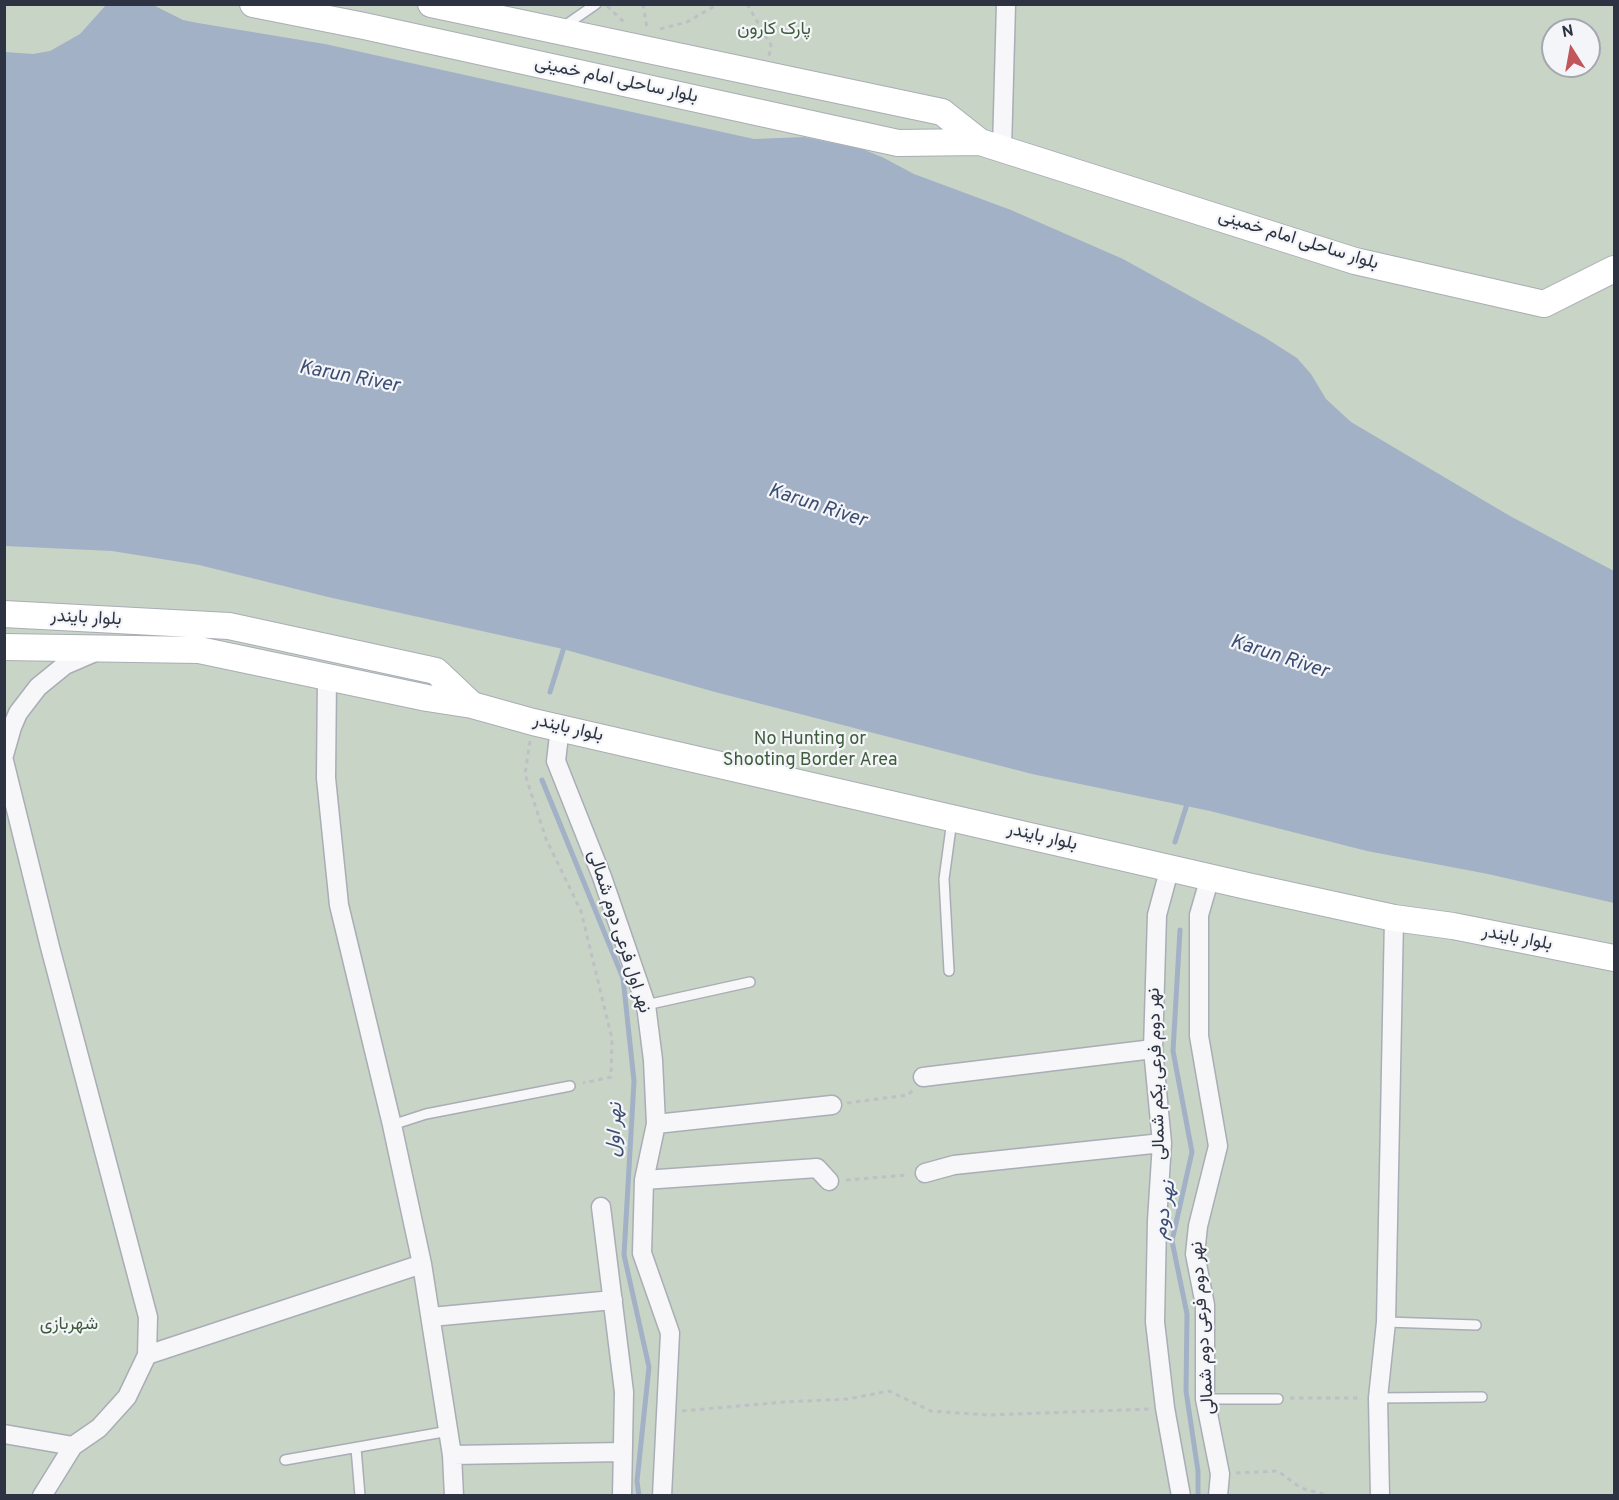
<!DOCTYPE html>
<meta charset="utf-8">
<style>
body{margin:0}
#map{position:relative;width:1619px;height:1500px;overflow:hidden;background:#e4e6eb;font-family:Overpass,sans-serif}
canvas{display:block}
.frame{position:absolute;inset:0;border:6px solid #2d3342;pointer-events:none}
.north{position:absolute;left:1541px;top:18px;width:60px;height:60px;box-sizing:border-box;background:#f4f5f8;border:2px solid #a4a7af;border-radius:50%;rotate:349deg;font-size:16px;font-weight:700;line-height:24px;text-align:center;color:#2d3342}
.north::after{content:'';display:block;margin:auto;width:21px;height:27px;background:#c2575b;clip-path:polygon(50% 0,100% 100%,50% 72%,0 100%)}
</style>
<div id="map">
<canvas width="1619" height="1500"></canvas>
<div class="frame"></div>
<div class="north">N</div>
</div>
<script>
const c = document.querySelector('canvas').getContext('2d');
c.lineJoin = 'round';
function fill(path, color) { c.fillStyle = color; c.fill(path, 'evenodd'); }
const poly = rows => new Path2D(rows.map(r => 'M' + r).join(''));
function strokePath(path, color, width, dash) { c.strokeStyle = color; c.lineWidth = width; c.lineCap = dash ? 'butt' : 'round'; c.setLineDash(dash || []); c.stroke(path); }
function drawText(font, color, halo, rows, align = 'center') {
  c.font = font + ' Overpass,Vazirmatn,sans-serif'; c.lineWidth = 4.5; c.setLineDash([]); c.textBaseline = 'middle'; c.strokeStyle = halo; c.fillStyle = color; for (const [text, x, y, turn = 0] of rows) {
    c.save(); c.translate(x, y); c.rotate((+turn || 0) * Math.PI / 180); c.textAlign = isNaN(turn) ? turn : align; if (halo) c.strokeText(text, 0, 0); c.fillText(text, 0, 0); c.restore();
  }
}
const green = poly([
 [5,5,1614,5,1614,1495,5,1496],
 [1553,30,1589,30,1589,66,1553,66]
]);
const water = poly([
 [106,5,153,5,183,20,198,23,325,44,754,139,804,137,862,149,882,157,914,174,1011,210,1123,259,1264,337,1297,358,1311,374,1326,399,1351,422,1510,516,1614,571,1614,903,1488,874,1367,851,1210,811,1032,774,715,692,563,649,328,597,199,565,112,551,5,546,5,52,33,54,50,51,80,34]
]);
const stream = poly([
 [550,692,565,644],
 [542,780,623,978,634,1081,624,1255,649,1367,637,1481,639,1496],
 [1175,842,1188,801],
 [1180,930,1173,1051,1192,1152,1172,1241,1187,1314,1186,1391,1198,1471,1198,1496]
]);
const path = poly([
 [643,4,647,28],
 [747,4,771,45,769,56],
 [607,6,624,22],
 [660,29,687,22,718,4],
 [530,741,525,774,546,839,581,911,612,1039,611,1077,583,1083],
 [847,1103,908,1095,913,1090],
 [846,1180,908,1175],
 [1290,1398,1361,1398],
 [682,1411,784,1402,848,1399,889,1391,931,1411,988,1415,1150,1409],
 [1236,1473,1278,1471,1301,1488,1330,1496]
]);
const lane = poly([
 [563,27,596,4],
 [949,971,944,879,952,820],
 [646,1005,750,982],
 [392,1125,426,1114,570,1086],
 [1386,1322,1476,1325],
 [1378,1398,1482,1397],
 [1205,1399,1278,1399],
 [356,1448,360,1496],
 [285,1460,449,1431]
]);
const street = poly([
 [1002,149,1006,4],
 [327,676,326,778,339,905,392,1125,422,1264,452,1455,454,1496],
 [560,727,556,761,602,877,646,1005,653,1060,656,1124,644,1180,642,1253,670,1333,662,1496],
 [4,755,12,727,18,713,38,687,65,665,95,652],
 [4,761,50,947,148,1317,147,1355,127,1397,99,1428,73,1446,42,1496],
 [1170,867,1157,915,1153,1049,1162,1143,1157,1221,1155,1322,1165,1408,1181,1496],
 [1210,877,1199,915,1199,1036,1218,1146,1198,1226,1195,1254,1205,1305,1205,1399,1220,1474,1218,1496],
 [923,1077,1153,1049],
 [656,1124,832,1105],
 [925,1173,954,1165,1162,1143],
 [644,1180,817,1168,829,1181],
 [601,1207,624,1392,622,1496],
 [431,1317,613,1300],
 [147,1355,422,1264],
 [4,1434,73,1446],
 [452,1455,623,1452],
 [1380,1496,1378,1398,1386,1322,1394,918]
]);
const secondary = poly([
 [253,4,364,26,898,143,980,142,1355,261,1544,304,1614,269],
 [431,4,942,112,980,142],
 [4,614,229,626,436,671,472,705],
 [4,647,199,650,427,698,472,705,533,722,1247,886,1394,918,1453,926,1614,958]
]);
const parkNames = [
 ["پارک کارون",774,30],
 ["No Hunting or",810,740],
 ["Shooting Border Area",810,761],
 ["شهربازی",69,1325]
];
const streetNames = [
 ["بلوار ساحلی امام خمینی",616,81,12],
 ["بلوار ساحلی امام خمینی",1298,241,17],
 ["بلوار بایندر",86,619,3],
 ["بلوار بایندر",568,729,13],
 ["بلوار بایندر",1042,838,13],
 ["نهر اول فرعی دوم شمالی",618,932,72],
 ["بلوار بایندر",1517,939,11],
 ["نهر دوم فرعی یکم شمالی",1158,1074,-92],
 ["نهر دوم فرعی دوم شمالی",1204,1328,-94]
];
const waterNames = [
 ["Karun River",349,378,11],
 ["Karun River",817,507,18],
 ["Karun River",1279,658,18],
 ["نهر اول",616,1130,-87],
 ["نهر دوم",1166,1210,-81]
];
fill(green, '#c8d4c6');
fill(water, '#a3b1c7');
strokePath(stream, '#a3b1c7', 5);
strokePath(lane, '#a9adb5', 12);
strokePath(street, '#a9adb5', 21);
strokePath(secondary, '#a9adb5', 28);
strokePath(path, '#bec0c6', 3, [4.5, 4.5]);
strokePath(lane, '#f7f7f9', 9);
strokePath(street, '#f7f7f9', 18);
strokePath(secondary, '#fff', 26);
drawText('18px', '#3e5c3c', '#f4f5f8', parkNames);
drawText('18px', '#2d3342', '#f4f5f8', streetNames);
drawText('italic 20px', '#3b4d72', '#f4f5f8', waterNames);
</script>
